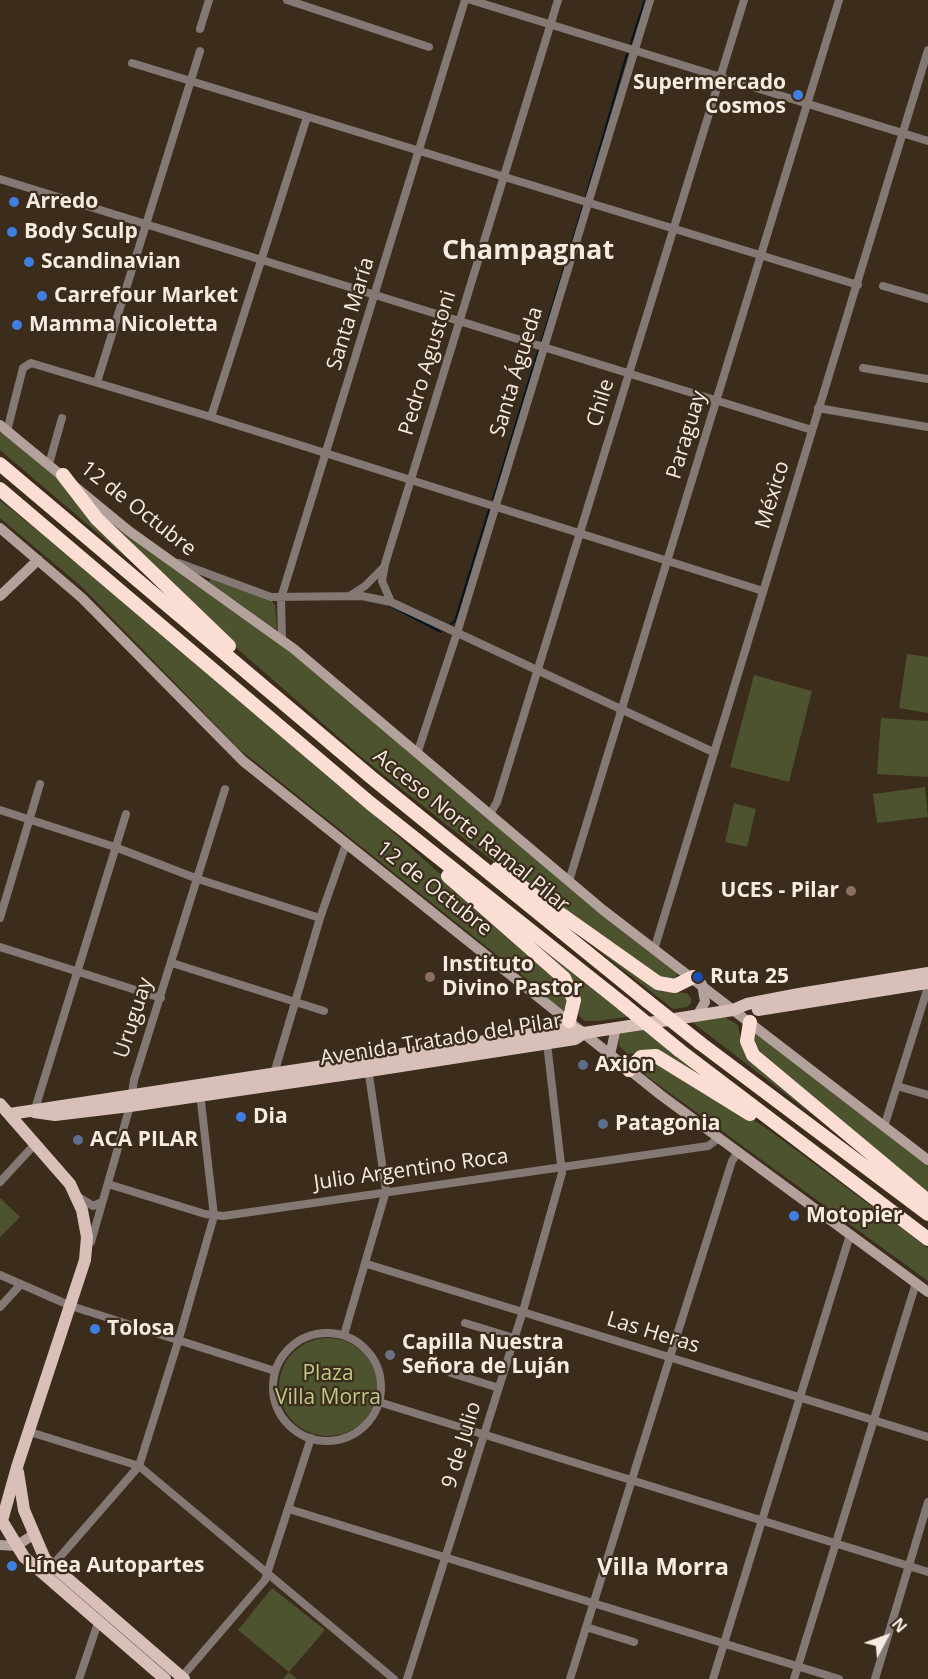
<!DOCTYPE html>
<meta charset="utf-8">
<style>
body{margin:0}
#map{position:relative;width:928px;height:1679px;overflow:hidden;background:#3b2c1c;font-family:"Open Sans",sans-serif}
canvas{display:block}
.north{position:absolute;left:856px;top:1607px;width:60px;height:60px;-webkit-text-stroke:4px #3b2c1c;paint-order:stroke;rotate:49deg;font-size:16px;font-weight:700;line-height:24px;text-align:center;color:#f5ebe1}
.north::after{content:'';display:block;margin:auto;width:21px;height:27px;background:#f5ebe1;clip-path:polygon(50% 0,100% 100%,50% 72%,0 100%)}
</style>
<div id="map">
<canvas width="928" height="1679"></canvas>
<div class="north">N</div>
</div>
<script>
const c = document.querySelector('canvas').getContext('2d');
c.lineJoin = 'round';
function fill(path, color) { c.fillStyle = color; c.fill(path, 'evenodd'); }
const poly = rows => new Path2D(rows.map(r => 'M' + r).join(''));
function strokePath(path, color, width, dash) { c.strokeStyle = color; c.lineWidth = width; c.lineCap = dash ? 'butt' : 'round'; c.setLineDash(dash || []); c.stroke(path); }
function drawText(font, color, halo, rows, align = 'center') {
  c.font = font + ' "Open Sans",sans-serif'; c.lineWidth = 4.5; c.setLineDash([]); c.textBaseline = 'middle'; c.strokeStyle = halo; c.fillStyle = color; for (const [text, x, y, turn = 0] of rows) {
    c.save(); c.translate(x, y); c.rotate((+turn || 0) * Math.PI / 180); c.textAlign = isNaN(turn) ? turn : align; if (halo) c.strokeText(text, 0, 0); c.fillText(text, 0, 0); c.restore();
  }
}
const green = poly([
 [0,432,52,471,162,588,0,450],
 [0,500,151,623,389,828,569,990,567,1008,563,1010,552,1003,533,984,238,748,82,587,0,518],
 [104,515,278,641,678,972,675,980,668,982,510,875,360,756,240,651,104,520],
 [211,577,270,599,275,605,277,630,209,582],
 [907,654,928,657,928,713,899,708],
 [754,675,812,691,789,782,730,767],
 [881,718,928,721,928,777,877,774],
 [925,787,928,817,877,823,873,794],
 [734,803,756,809,747,847,725,842],
 [498,914,633,1016,598,1021,585,1021,580,1017,577,1013,577,997],
 [584,939,660,991,687,993,691,998,691,1003,687,1007,673,1009],
 [725,1017,738,1025,741,1042,835,1132,692,1022],
 [649,1029,760,1116,647,1052,628,1054,619,1046,618,1038,622,1033],
 [756,1032,928,1162,928,1196,761,1059,750,1037],
 [652,1059,677,1071,769,1130,928,1248,928,1281,645,1075,640,1066],
 [0,1198,20,1217,0,1237],
 '279 1387a49 49 0 1 1 98 0a49 49 0 1 1-98 0Z',
 [272,1588,325,1630,289,1672,297,1679,283,1679,289,1672,238,1630]
]);
const stream = poly([
 [631,43,645,0],
 [586,196,627,54],
 [542,340,583,206],
 [493,499,538,351],
 [389,605,441,632],
 [451,624,455,621,489,510]
]);
const street = poly([
 [287,0,429,47],
 [471,0,928,141],
 [200,29,209,0],
 [132,63,858,285],
 [0,179,812,430],
 [883,286,928,299],
 [863,368,928,379],
 [97,382,200,51],
 [818,408,928,427],
 [211,417,307,117],
 [7,431,23,368,31,363,211,417,763,591],
 [49,464,62,418],
 [179,563,271,597,362,596,391,602,713,752],
 [351,595,365,586,383,568],
 [391,602,382,581,385,564,558,0],
 [282,640,281,598,465,0],
 [417,754,457,633,650,0],
 [0,810,115,847,198,879,320,918],
 [490,814,497,802,744,0],
 [569,881,839,0],
 [0,918,40,784],
 [0,947,161,998],
 [654,950,928,50],
 [172,963,324,1011],
 [273,1077,320,918,346,844],
 [897,1086,928,1095],
 [34,1112,126,814],
 [884,1127,928,987],
 [0,1182,36,1143],
 [108,1184,205,1214,223,1216,708,1146,719,1138],
 [77,1196,93,1206,102,1202],
 [91,1242,130,1106,134,1080,225,789],
 [367,1264,928,1437],
 [0,1275,71,1306,275,1371],
 [0,1307,21,1284],
 [465,1323,514,1338],
 '273 1387a54 54 0 1 1 108 0a54 54 0 1 1-108 0Z',
 [344,1335,386,1191,368,1068],
 [451,1373,499,1388],
 [379,1402,928,1572],
 [30,1432,139,1466,394,1679],
 [289,1509,839,1679],
 [52,1566,139,1466,178,1342,214,1216,200,1093],
 [586,1627,634,1642],
 [79,1679,99,1620],
 [180,1679,265,1580,311,1438],
 [407,1679,523,1311,562,1173,547,1043],
 [570,1679,670,1357,732,1161,738,1152],
 [713,1679,850,1235],
 [794,1679,916,1283],
 [875,1679,928,1502]
]);
const secondary = poly([
 [0,425,129,531,294,649,603,910,928,1160],
 [0,528,82,598,243,761,662,1096,928,1292],
 [0,596,38,560],
 [697,1016,705,1002,702,984],
 [610,1055,616,1028],
 [0,1545,16,1546,33,1535]
]);
const primary = poly([
 [758,1010,928,983],
 [0,1104,70,1184,82,1210,87,1237,85,1260,17,1467,2,1521,24,1557,165,1679],
 [34,1112,55,1115,130,1106,369,1071,575,1039,584,1033,733,1010,747,1004,799,994,928,973],
 [10,1114,571,1028,584,1033],
 [18,1472,24,1510,45,1559,184,1679]
]);
const highway = poly([
 [0,464,372,778,647,1001],
 [63,475,97,519,229,646],
 [0,489,370,803,623,1004],
 [497,869,658,983,675,986,693,977],
 [448,876,564,978,574,1000,569,1021],
 [750,1022,747,1041,753,1055,928,1201],
 [700,1043,928,1214],
 [679,1050,928,1239],
 [629,1070,641,1057,656,1056,750,1114]
]);
const highwayBridge = poly([
 [647,1001,700,1043],
 [623,1004,679,1050]
]);
const markers = [
 [798,95,6,"#3f7fe0"],
 [14,202,6,"#3f7fe0"],
 [12,232,6,"#3f7fe0"],
 [29,262,6,"#3f7fe0"],
 [42,296,6,"#3f7fe0"],
 [17,325,6,"#3f7fe0"],
 [851,891,6,"#8d6e63"],
 [430,977,6,"#8d6e63"],
 [698,977,6,"#1a4fb4"],
 [583,1065,6,"#5c6f8a"],
 [241,1117,6,"#3f7fe0"],
 [603,1124,6,"#5c6f8a"],
 [78,1140,6,"#5c6f8a"],
 [794,1216,6,"#3f7fe0"],
 [95,1329,6,"#3f7fe0"],
 [390,1355,6,"#6b7280"],
 [12,1566,6,"#3f7fe0"]
];
const poiNames = [
 ["Supermercado",786,83,"right"],
 ["Cosmos",786,107,"right"],
 ["Arredo",26,202],
 ["Body Sculp",24,232],
 ["Scandinavian",41,262],
 ["Carrefour Market",54,296],
 ["Mamma Nicoletta",29,325],
 ["UCES - Pilar",839,891,"right"],
 ["Instituto",442,965],
 ["Divino Pastor",442,989],
 ["Ruta 25",710,977],
 ["Axion",595,1065],
 ["Dia",253,1117],
 ["Patagonia",615,1124],
 ["ACA PILAR",90,1140],
 ["Motopier",806,1216],
 ["Tolosa",107,1329],
 ["Capilla Nuestra",402,1343],
 ["Señora de Luján",402,1367],
 ["Línea Autopartes",24,1566]
];
const streetNames = [
 ["Santa María",351,314,-73],
 ["Pedro Agustoni",428,363,-73],
 ["Santa Águeda",517,372,-73],
 ["Chile",601,403,-73],
 ["Paraguay",687,435,-73],
 ["México",773,495,-73],
 ["12 de Octubre",138,509,38],
 ["Acceso Norte Ramal Pilar",471,831,39],
 ["12 de Octubre",434,889,38],
 ["Uruguay",134,1018,-72],
 ["Avenida Tratado del Pilar",441,1040,-9],
 ["Julio Argentino Roca",411,1170,-8],
 ["Las Heras",653,1333,17],
 ["9 de Julio",462,1445,-73]
];
const parkNames = [
 ["Plaza",328,1374],
 ["Villa Morra",328,1398]
];
const quarterNames = [
 ["Villa Morra",663,1568]
];
const districtNames = [
 ["Champagnat",528,251]
];
fill(green, '#4d522f');
strokePath(stream, '#001524', 2);
strokePath(street, '#837874', 8);
strokePath(secondary, '#b3a19b', 10);
strokePath(primary, '#d8c0b8', 12);
strokePath(highway, '#faddd3', 14);
strokePath(highwayBridge, '#faddd3', 14);
for (const [x, y, r, color] of markers) { const dot = new Path2D(); dot.arc(x, y, r, 0, 2 * Math.PI); c.fillStyle = color; c.fill(dot); strokePath(dot, '#3b2c1c', 2); }
drawText('bold 21px', '#f5ebe1', '#3b2c1c', poiNames, 'left');
drawText('21px', '#f5ebe1', '#3b2c1c', streetNames);
drawText('21px', '#bfc989', '#3b2c1c', parkNames);
drawText('bold 24px', '#f5ebe1', '#3b2c1c', quarterNames);
drawText('bold 27px', '#f5ebe1', '#3b2c1c', districtNames);
</script>
